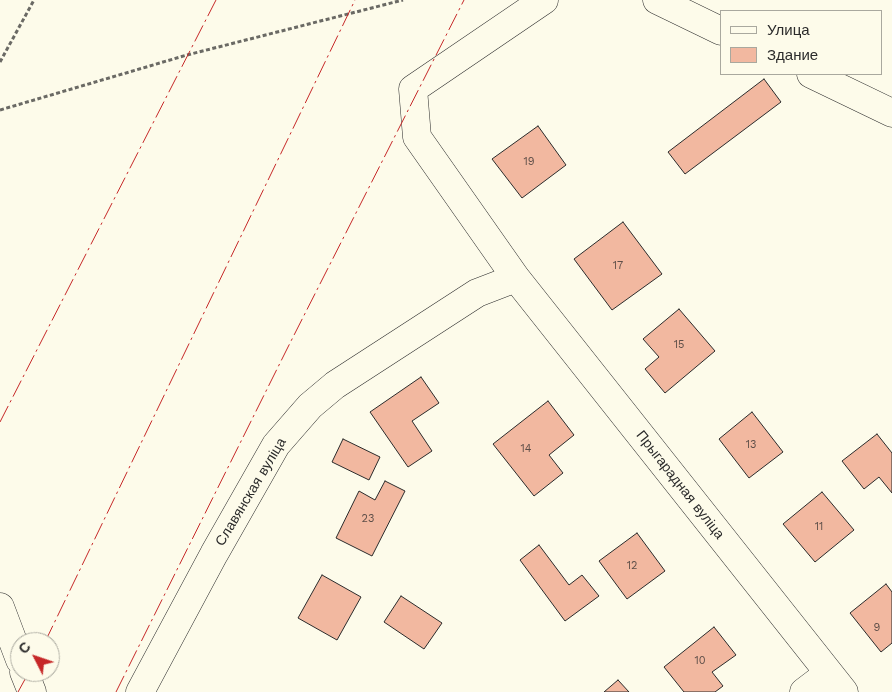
<!DOCTYPE html>
<meta charset="utf-8">
<style>
body{margin:0}
#map{position:relative;width:892px;height:692px;overflow:hidden;background:#fdfbea;font-family:"Work Sans",sans-serif}
canvas{display:block}
.legend{position:absolute;left:720px;top:10px;width:162px;height:65px;box-sizing:border-box;background:#fdfbea;border:1px solid #a9a89e;margin:0;padding:6px 9px;list-style:none;font-size:15px;color:#2b2b2b}
.legend li{display:flex;align-items:center;gap:10px;height:25px}
.legend b{width:25px;border:1px solid #a9a89e}
.north{position:absolute;left:10px;top:632px;width:50px;height:50px;box-sizing:border-box;background:#fdfbea;border:1px solid #a9a89e;border-radius:50%;rotate:311deg;font-size:14px;font-weight:700;line-height:20px;text-align:center;color:#2b2b2b}
.north::after{content:'';display:block;margin:auto;width:18px;height:22px;background:#c62828;clip-path:polygon(50% 0,100% 100%,50% 72%,0 100%)}
</style>
<div id="map">
<canvas width="892" height="692"></canvas>
<ul class="legend">
<li><b style="height:6px;background:#fdfbea"></b>Улица</li>
<li><b style="height:14px;background:#f2b8a0"></b>Здание</li>
</ul>
<div class="north">С</div>
</div>
<script>
const c = document.querySelector('canvas').getContext('2d');
c.lineJoin = 'round';
function fill(path, color) { c.fillStyle = color; c.fill(path, 'evenodd'); }
const poly = rows => new Path2D(rows.map(r => 'M' + r).join(''));
function strokePath(path, color, width, dash) { c.strokeStyle = color; c.lineWidth = width; c.lineCap = dash ? 'butt' : 'round'; c.setLineDash(dash || []); c.stroke(path); }
function drawText(font, color, halo, rows, align = 'center') {
  c.font = font + ' "Work Sans",sans-serif'; c.lineWidth = 4; c.setLineDash([]); c.textBaseline = 'middle'; c.strokeStyle = halo; c.fillStyle = color; for (const [text, x, y, turn = 0] of rows) {
    c.save(); c.translate(x, y); c.rotate((+turn || 0) * Math.PI / 180); c.textAlign = isNaN(turn) ? turn : align; if (halo) c.strokeText(text, 0, 0); c.fillText(text, 0, 0); c.restore();
  }
}
const building = poly([
 [764,79,781,102,685,174,668,152,764,79],
 [538,126,566,165,522,198,492,159,538,126],
 [623,222,662,274,612,310,574,259,623,222],
 [679,309,715,351,665,393,645,369,659,357,643,339,679,309],
 [421,377,439,403,412,421,432,451,408,467,370,412,421,377],
 [548,401,574,435,549,455,563,473,534,496,493,444,548,401],
 [752,412,783,452,749,478,719,439,752,412],
 [877,434,892,453,892,493,879,477,864,489,842,461,877,434],
 [343,439,380,457,369,480,332,462,343,439],
 [385,481,405,491,372,556,336,538,359,491,375,500,385,481],
 [822,492,854,530,815,562,783,524,822,492],
 [637,533,665,571,627,599,599,561,637,533],
 [539,545,569,585,582,575,599,596,565,621,520,560,539,545],
 [322,575,361,597,337,640,298,618,322,575],
 [886,584,892,592,892,643,881,652,850,613,886,584],
 [401,596,442,623,424,649,384,622,401,596],
 [714,627,736,655,712,672,723,686,715,692,684,692,664,667,714,627],
 [618,680,629,692,604,692,618,680]
]);
const path = poly([
 [0,62,34,0],
 [0,110,187,55,403,0]
]);
const minor = poly([
 [544,0,413,89,417,137,516,278,844,692],
 [657,0,721,31],
 [811,74,892,113],
 [0,607,20,660],
 [24,672,32,692],
 [140,692,214,554,276,445,310,406,335,385,477,293,516,278],
 [804,692,829,673]
]);
const power = poly([
 [0,422,216,0],
 [45,642,355,0],
 [18,692,29,672],
 [116,692,288,347,464,0]
]);
const numberNames = [
 ["19",529,162],
 ["17",618,266],
 ["15",679,345],
 ["13",751,445],
 ["14",526,449],
 ["23",368,519],
 ["11",819,527],
 ["12",632,566],
 ["9",877,628],
 ["10",700,661]
];
const streetNames = [
 ["Прыгарадная вуліца",680,485,52],
 ["Славянская вуліца",251,492,-59]
];
fill(building, '#f2b8a0');
strokePath(building, '#2b2b2b', 1);
strokePath(minor, '#2b2b2b', 29);
strokePath(path, '#6a6964', 3, [4, 2.5]);
strokePath(minor, '#fdfbea', 28);
strokePath(power, '#c62828', 1, [18, 4, 2.5, 4]);
drawText('11px', '#5d4e48', null, numberNames);
drawText('14px', '#2b2b2b', '#fdfbea', streetNames);
</script>
